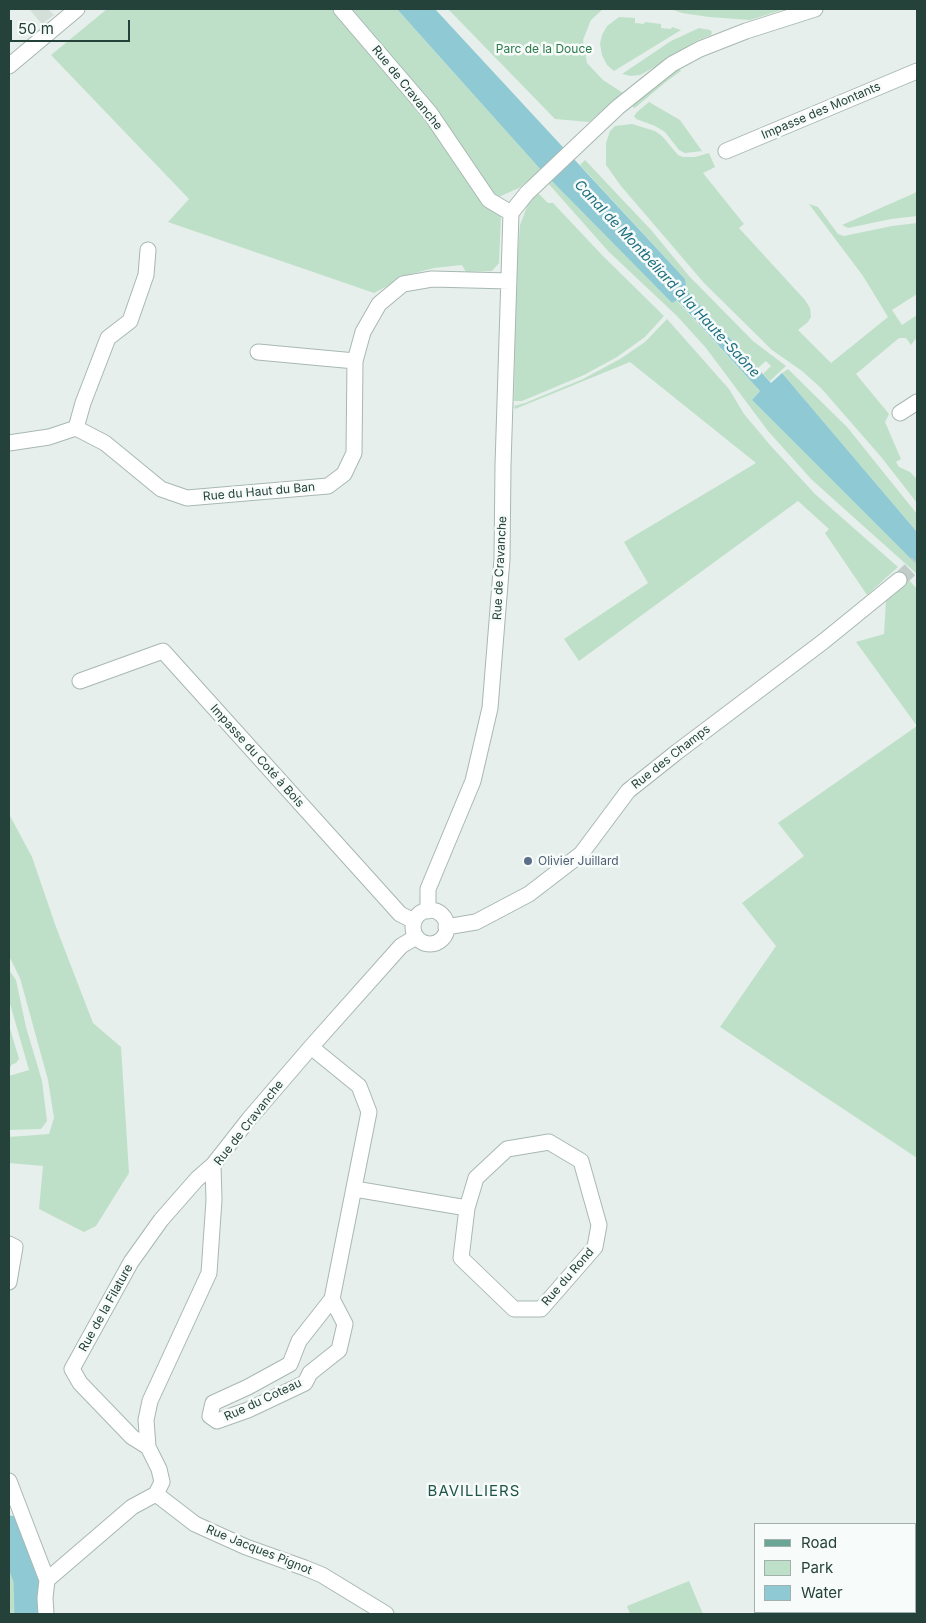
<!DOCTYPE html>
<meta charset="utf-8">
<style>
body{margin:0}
#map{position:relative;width:926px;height:1623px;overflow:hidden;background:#e6efeb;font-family:Inter,sans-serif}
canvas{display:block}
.frame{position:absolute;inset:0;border:10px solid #24423a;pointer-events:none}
.legend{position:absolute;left:754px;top:1523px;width:162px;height:90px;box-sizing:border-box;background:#f7fbf9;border:1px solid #a3b1ad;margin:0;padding:6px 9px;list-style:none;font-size:15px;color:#24423a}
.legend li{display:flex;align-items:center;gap:10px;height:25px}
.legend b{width:25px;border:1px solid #a3b1ad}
.scale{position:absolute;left:10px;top:20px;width:120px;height:22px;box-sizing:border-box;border:2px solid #24423a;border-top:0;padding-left:6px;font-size:15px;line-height:18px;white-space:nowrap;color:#24423a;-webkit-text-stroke:4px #f7fbf9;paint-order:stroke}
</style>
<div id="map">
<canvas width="926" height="1623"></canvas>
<div class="frame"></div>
<ul class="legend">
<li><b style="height:6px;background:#6aa596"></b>Road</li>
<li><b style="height:14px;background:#bfe0c8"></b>Park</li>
<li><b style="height:14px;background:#8ec9d4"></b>Water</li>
</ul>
<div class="scale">50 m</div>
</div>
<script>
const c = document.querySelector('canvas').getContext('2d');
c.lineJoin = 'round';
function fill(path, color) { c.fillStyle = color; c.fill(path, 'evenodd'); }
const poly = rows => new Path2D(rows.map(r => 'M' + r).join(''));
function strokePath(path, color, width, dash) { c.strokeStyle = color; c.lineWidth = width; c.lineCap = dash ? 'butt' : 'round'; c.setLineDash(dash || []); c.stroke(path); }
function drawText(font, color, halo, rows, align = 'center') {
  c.font = font + ' Inter,sans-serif'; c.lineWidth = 5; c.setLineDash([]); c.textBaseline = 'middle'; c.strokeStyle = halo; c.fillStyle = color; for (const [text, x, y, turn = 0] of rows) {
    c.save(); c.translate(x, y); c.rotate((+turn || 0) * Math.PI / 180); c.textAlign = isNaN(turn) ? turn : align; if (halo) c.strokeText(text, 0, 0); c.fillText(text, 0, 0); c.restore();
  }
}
const built = poly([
 [29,9,48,9,54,15,42,24]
]);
const green = poly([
 [107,9,397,9,541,170,519,188,485,203,501,215,499,263,492,271,466,272,462,265,434,268,411,274,374,293,168,222,189,199,51,55],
 [448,9,603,9,591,20,583,40,587,63,603,80,623,93,589,122,555,119],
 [671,9,785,9,750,20,709,17,682,13],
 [619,17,635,18,635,23,644,24,645,22,661,24,661,28,671,29,672,27,681,30,614,71,607,65,602,55,600,44,602,35,607,26],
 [699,28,710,30,712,32,711,35,696,41,660,64,640,75,631,76,622,74,671,41],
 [679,68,681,71,667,81,636,107,633,108,633,105,647,93],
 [649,102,680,120,702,151,685,153,679,150,665,132,655,126,636,119,634,116,637,112],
 [632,124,655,131,662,136,678,155,683,157,695,157,709,153,715,167,703,173,744,224,739,228,805,300,810,308,811,317,808,322,798,330,831,363,888,317,863,276,809,204,818,207,838,234,844,236,892,226,917,223,917,294,892,310,902,325,917,315,917,337,911,345,906,338,899,338,856,374,889,414,885,422,901,459,896,462,899,467,910,472,917,479,917,503,882,458,821,388,802,371,772,350,704,283,621,186,606,165,606,143,610,131,615,126],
 [585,160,652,231,689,276,753,341,786,366,770,381,763,374,771,366,766,361,758,368,687,291,685,279,580,165],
 [550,179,672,303,676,300,760,391,752,400,917,565,917,574,812,480,768,431,706,348,677,316,608,251,547,182],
 [537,192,548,203,553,203,602,255,664,316,645,337,617,357,584,375,522,401,514,401,516,274,520,225,528,204],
 [917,192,917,216,891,219,848,228,842,225],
 [667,319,729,389,744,414,770,445,815,494,898,567,867,595,825,533,829,529,798,501,579,661,564,639,648,583,624,542,756,463,630,362,515,409,514,406,525,403,583,379,620,359,645,342],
 [788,369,847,427,917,514,917,532,782,373],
 [909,580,917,589,917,726,856,642,884,634,886,600],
 [917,726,917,1158,720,1027,776,946,742,903,804,856,778,823],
 [9,814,32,857,56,927,93,1023,121,1047,129,1173,96,1226,84,1232,39,1209,43,1166,9,1163,9,1137,49,1134,54,1118,48,1080,20,978,9,956],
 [9,970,16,980,26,1027,42,1081,47,1121,41,1129,9,1130,9,1076,29,1070,9,1000],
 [9,1025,19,1059,16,1063,11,1065,11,1067,9,1068],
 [9,1549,20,1575,23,1585,24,1603,21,1614,9,1614],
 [689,1581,703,1614,630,1614,627,1606]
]);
const water = poly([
 [397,9,435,9,685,279,687,291,771,383,782,373,917,532,917,565,752,400,760,391,677,300,672,303,541,170]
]);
const river = poly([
 [9,1530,28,1579,29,1614]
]);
const minorTunnel = poly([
 [899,580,917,563]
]);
const minor = poly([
 [341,9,430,113,489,200,511,213],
 [9,66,77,9],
 [726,151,917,71],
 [258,352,355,361],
 [900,413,917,402],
 [76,428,105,443,161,489,187,498,328,486,344,474,354,453,355,361,363,332,379,304,403,284,432,279,509,281],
 [9,443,49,437,76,428,83,403,108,338,130,321,146,275,148,250],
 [80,681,163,651,400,914,414,921],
 '413 927a17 17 0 1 1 34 0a17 17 0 1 1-34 0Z',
 [428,911,428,889,473,781,490,708,502,559,503,465,511,213,527,193,618,107,672,64,700,49,746,31,815,9],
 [446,927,476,922,529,894,581,854,628,791,677,752,824,641,899,580],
 [311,1047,359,1086,369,1112,332,1299,299,1341,290,1364,248,1387,213,1403,210,1416,217,1421,248,1410,305,1383,310,1373,339,1350,345,1324,332,1299],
 [549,1142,581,1161,599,1225,595,1247,541,1309,514,1309,461,1258,467,1208,476,1178,507,1149,549,1142],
 [355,1189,467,1208],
 [9,1244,15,1247,9,1282],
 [148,1447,132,1437,80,1383,72,1369,131,1262,161,1220,197,1179,213,1165,249,1119,311,1047,401,946,416,937],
 [9,1481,47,1580],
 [156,1494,162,1482,159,1469,148,1447,146,1420,150,1401,209,1273,214,1200,213,1165],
 [156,1494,195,1524,246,1547,305,1568,322,1575,386,1614],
 [46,1614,45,1598,47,1580,132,1507,156,1494]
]);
const primary = poly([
 [915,1548,917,1545],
 [865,1614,867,1612]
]);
const markers = [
 [528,861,5,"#5c6f8a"]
];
const parkNames = [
 ["Parc de la Douce",544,49]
];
const streetNames = [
 ["Rue de Cravanche",407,88,51],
 ["Impasse des Montants",821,111,-23],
 ["Rue du Haut du Ban",259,492,-5],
 ["Rue de Cravanche",500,568,-87],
 ["Impasse du Coté à Bois",257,756,48],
 ["Rue des Champs",671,757,-38],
 ["Rue de Cravanche",249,1123,-52],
 ["Rue du Rond",568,1277,-49],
 ["Rue de la Filature",106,1308,-61],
 ["Rue du Coteau",263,1400,-25],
 ["Rue Jacques Pignot",259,1550,22]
];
const serviceNames = [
 ["Olivier Juillard",538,861]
];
const waterNames = [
 ["Canal de Montbéliard à la Haute-Saône",667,279,47]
];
const quarterNames = [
 ["BAVILLIERS",474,1491]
];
fill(built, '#d4dfda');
fill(green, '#bfe0c8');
fill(water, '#8ec9d4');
strokePath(river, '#8ec9d4', 29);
strokePath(minorTunnel, '#bfccc8', 15, [15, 8]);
strokePath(minor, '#a8b8b2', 17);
strokePath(primary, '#c2cac8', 17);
strokePath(minor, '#fff', 15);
strokePath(primary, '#6aa596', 15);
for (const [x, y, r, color] of markers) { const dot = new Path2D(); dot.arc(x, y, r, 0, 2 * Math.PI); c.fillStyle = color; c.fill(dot); strokePath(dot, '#f7fbf9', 2); }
drawText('12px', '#2d7a4b', '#f7fbf9', parkNames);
drawText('12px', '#24423a', '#f7fbf9', streetNames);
drawText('12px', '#4e5e75', '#f7fbf9', serviceNames, 'left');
drawText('italic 14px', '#1c6f80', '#f7fbf9', waterNames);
c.letterSpacing = '1px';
drawText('15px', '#1f5548', '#f7fbf9', quarterNames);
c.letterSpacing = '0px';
</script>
